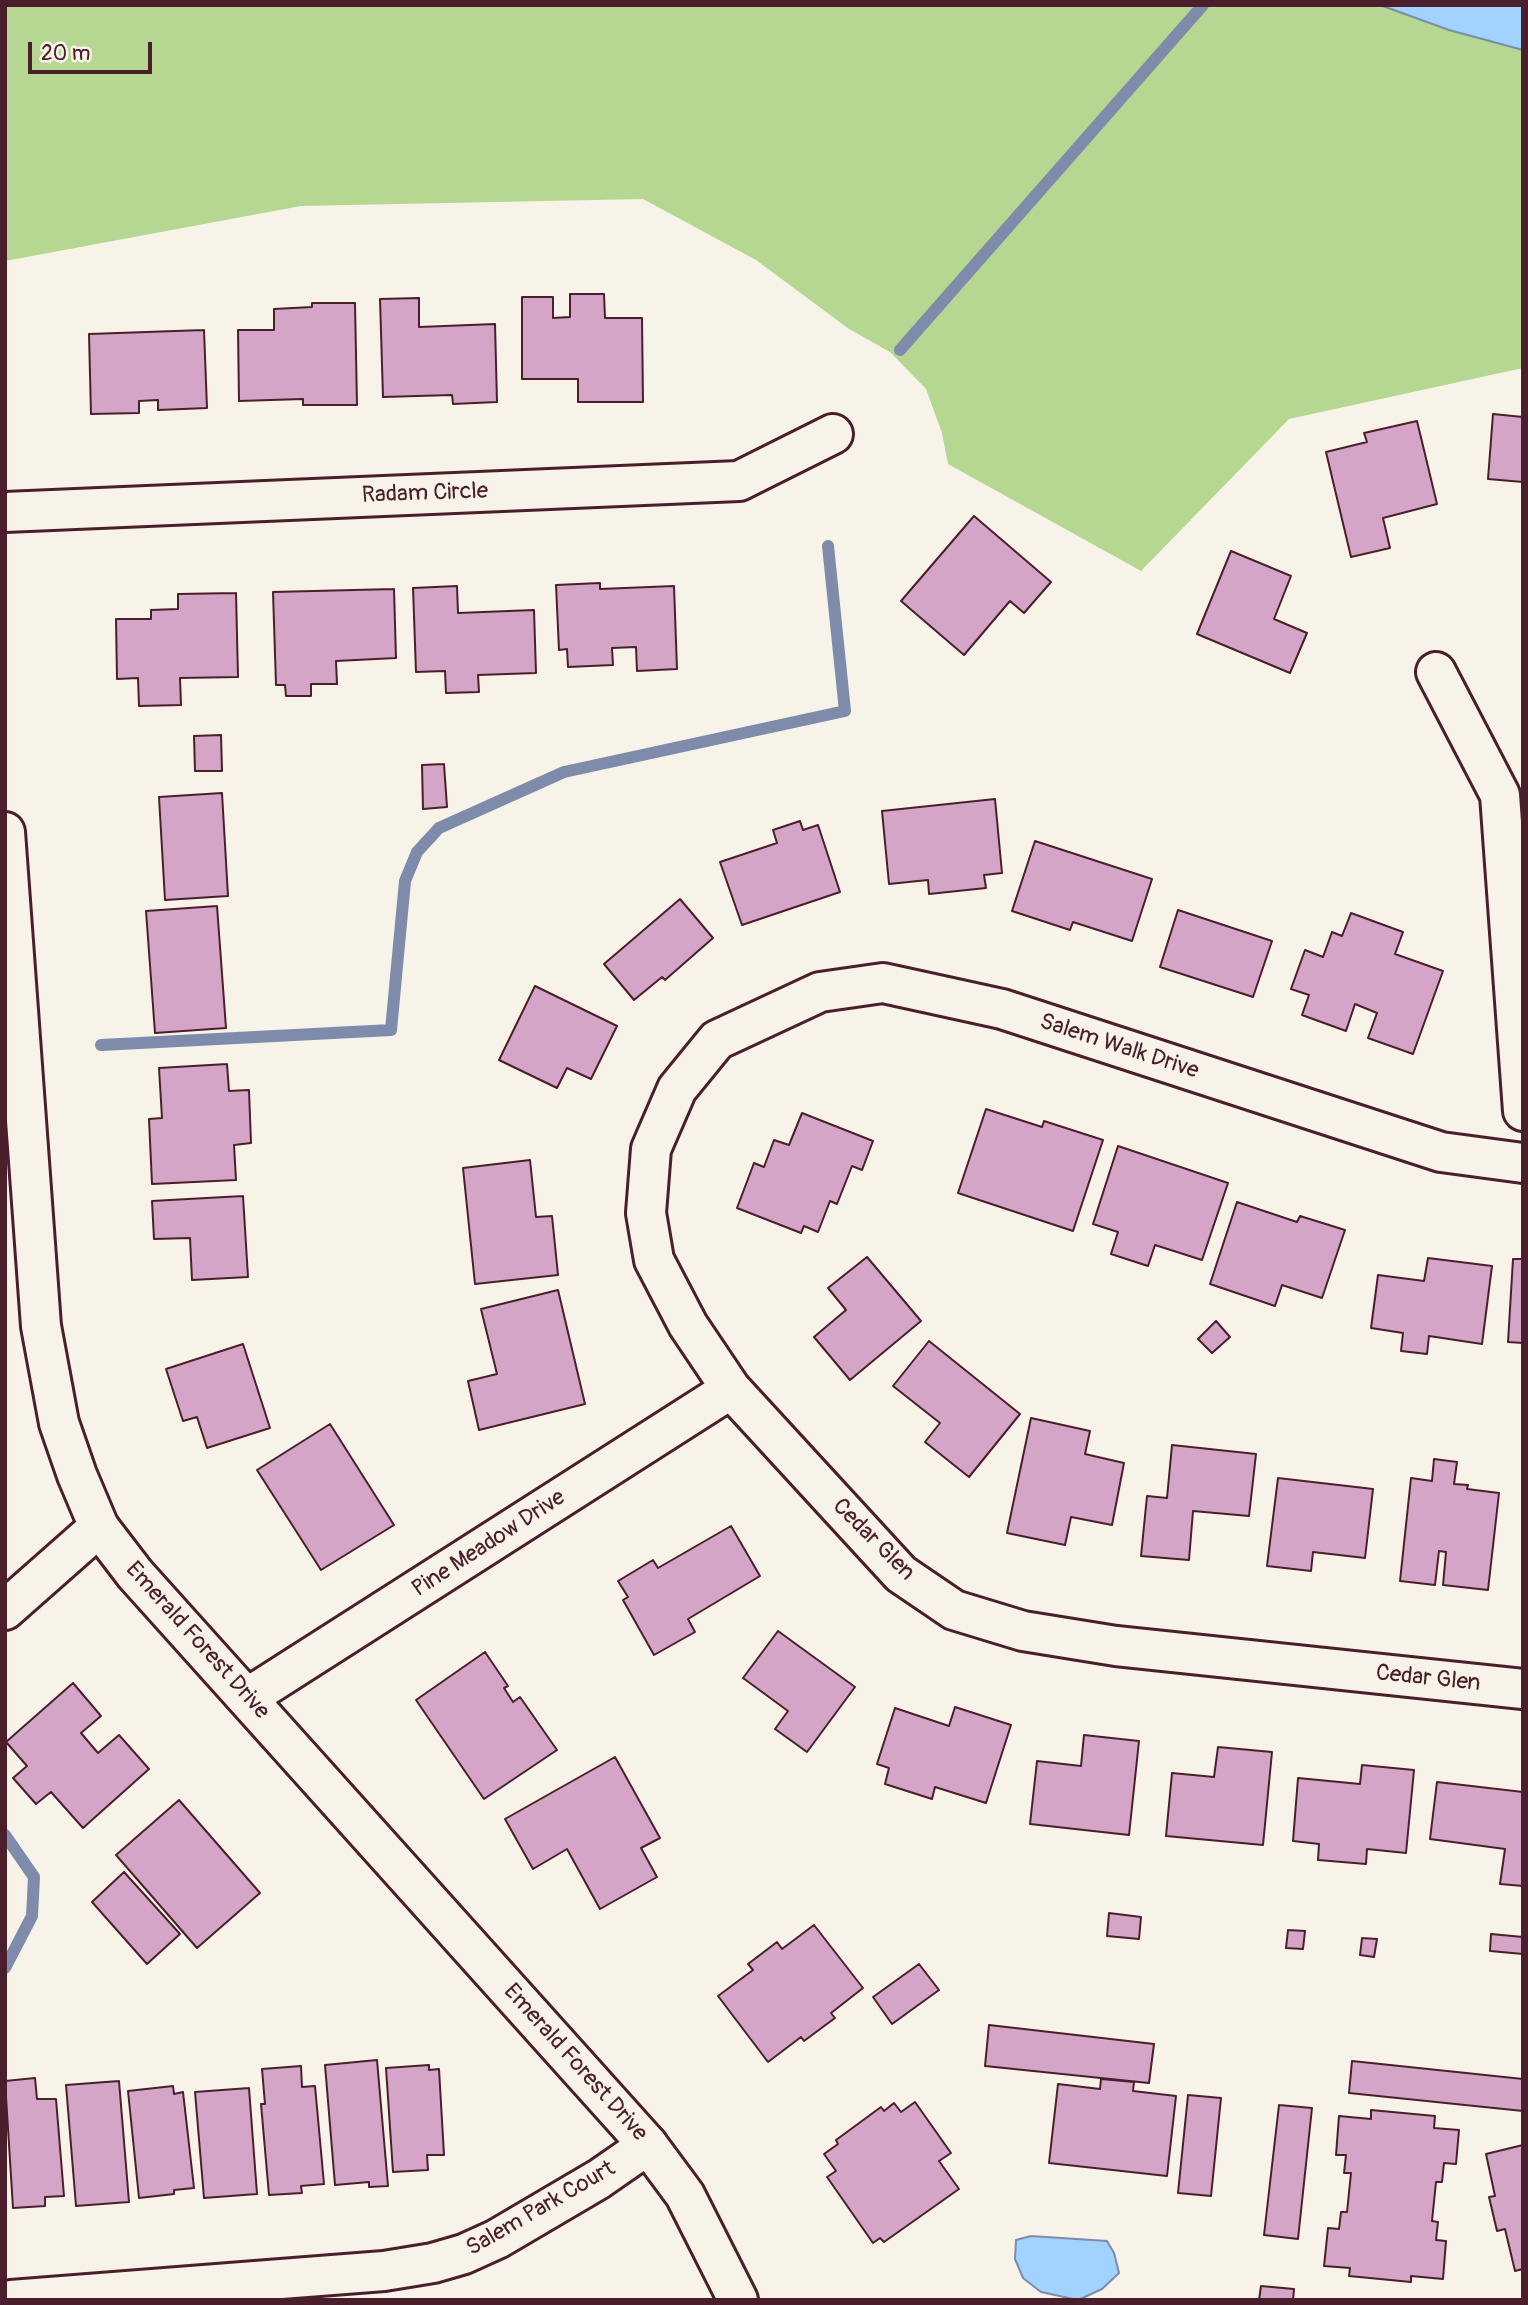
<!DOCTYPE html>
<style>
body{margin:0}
#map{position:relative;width:1528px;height:2305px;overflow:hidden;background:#f7f3e8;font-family:Pangolin,sans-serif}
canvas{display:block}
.frame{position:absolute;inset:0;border:7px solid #4a1f2b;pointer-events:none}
.scale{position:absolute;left:28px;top:42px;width:124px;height:32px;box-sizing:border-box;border:4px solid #4a1f2b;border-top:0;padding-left:9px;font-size:21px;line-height:24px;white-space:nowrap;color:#4a1f2b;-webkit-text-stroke:5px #f7f3e8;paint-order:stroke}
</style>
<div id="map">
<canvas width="1528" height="2305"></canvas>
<div class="frame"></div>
<div class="scale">20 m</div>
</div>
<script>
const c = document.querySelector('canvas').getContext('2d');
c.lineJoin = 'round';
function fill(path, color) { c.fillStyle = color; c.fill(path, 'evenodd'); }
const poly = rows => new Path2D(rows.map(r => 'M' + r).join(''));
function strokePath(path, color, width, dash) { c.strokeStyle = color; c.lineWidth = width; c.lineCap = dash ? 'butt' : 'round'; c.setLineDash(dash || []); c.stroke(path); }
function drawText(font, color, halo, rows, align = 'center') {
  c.font = font + ' Pangolin,sans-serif'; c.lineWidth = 6; c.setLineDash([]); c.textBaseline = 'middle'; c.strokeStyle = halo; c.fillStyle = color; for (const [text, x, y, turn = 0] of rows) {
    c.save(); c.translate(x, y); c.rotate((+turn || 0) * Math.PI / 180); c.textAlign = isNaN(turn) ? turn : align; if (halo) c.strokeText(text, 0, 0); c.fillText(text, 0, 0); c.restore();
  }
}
const green = poly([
 [5,5,1523,5,1523,368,1289,419,1141,571,948,464,942,433,926,389,890,352,849,329,756,260,643,199,301,206,5,261]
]);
const water = poly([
 [1380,5,1523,5,1523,50,1449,30,1380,5],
 [1031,2236,1107,2241,1114,2253,1119,2273,1102,2289,1078,2300,1041,2292,1023,2278,1015,2259,1016,2240,1031,2236]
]);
const stream = poly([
 [900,350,1203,5],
 [101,1045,391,1030,405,881,417,852,439,828,564,772,845,711,828,546],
 [5,1835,34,1877,32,1916,5,1968]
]);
const building = poly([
 [570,294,604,294,605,318,642,318,643,402,578,402,578,379,522,379,522,297,553,297,553,318,570,317,570,294],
 [419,298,419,327,495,324,497,402,453,404,452,395,383,397,380,299,419,298],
 [312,303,355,303,357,405,303,405,303,399,239,401,238,330,274,330,274,309,312,307,312,303],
 [204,330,207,408,158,410,158,400,139,401,139,413,91,414,89,334,204,330],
 [1493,414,1523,417,1523,482,1488,479,1493,414],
 [1417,421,1437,504,1383,518,1390,548,1351,557,1326,452,1367,442,1364,433,1417,421],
 [974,516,1051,582,1024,613,1010,601,964,655,901,601,974,516],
 [1231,551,1291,576,1274,619,1307,633,1290,673,1197,634,1231,551],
 [600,583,600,589,674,586,677,669,637,671,636,647,612,648,613,665,568,667,567,649,559,650,556,585,600,583],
 [457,586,458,613,534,610,536,673,478,675,479,692,446,693,445,671,416,672,413,588,457,586],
 [394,589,396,658,336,661,337,684,311,684,311,696,286,696,285,685,276,685,273,592,394,589],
 [236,593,238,677,180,678,181,705,139,706,138,678,117,679,116,619,151,619,151,610,178,609,178,594,236,593],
 [221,735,222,771,195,771,194,736,221,735],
 [444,764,447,807,423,809,422,765,444,764],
 [222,793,228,896,165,900,159,797,222,793],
 [995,799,1002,873,984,875,986,888,929,894,928,880,889,884,882,811,995,799],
 [800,821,803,830,818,825,840,892,742,925,720,862,777,843,773,830,800,821],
 [1035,841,1152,879,1132,941,1073,922,1070,930,1012,911,1035,841],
 [680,899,713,938,665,980,662,977,634,1000,604,964,680,899],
 [217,906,226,1028,155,1033,146,911,217,906],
 [1178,910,1272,941,1253,997,1160,967,1178,910],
 [1351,913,1403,932,1395,954,1443,971,1413,1054,1368,1038,1377,1013,1355,1004,1346,1031,1302,1015,1309,995,1291,989,1305,950,1323,957,1332,932,1342,936,1351,913],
 [535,986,617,1026,591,1079,567,1068,557,1088,499,1060,535,986],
 [227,1064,229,1091,249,1090,251,1143,234,1145,236,1180,152,1184,149,1119,162,1118,159,1068,227,1064],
 [986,1109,1042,1127,1044,1121,1103,1140,1073,1231,958,1193,986,1109],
 [802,1113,873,1141,862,1170,852,1166,837,1204,830,1201,818,1232,804,1226,801,1233,737,1208,754,1163,764,1167,774,1140,789,1145,802,1113],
 [1118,1146,1228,1183,1202,1260,1155,1245,1148,1266,1111,1254,1118,1232,1093,1224,1118,1146],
 [530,1160,536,1217,552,1216,558,1275,475,1284,463,1168,530,1160],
 [243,1196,248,1277,192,1280,190,1238,154,1239,152,1201,243,1196],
 [1237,1202,1297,1222,1300,1216,1345,1230,1322,1298,1282,1285,1275,1306,1210,1284,1237,1202],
 [867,1257,921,1321,850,1380,814,1337,846,1310,828,1288,867,1257],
 [1428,1258,1492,1266,1482,1344,1429,1336,1427,1354,1401,1351,1403,1333,1371,1328,1378,1275,1424,1281,1428,1258],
 [1513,1259,1523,1259,1523,1343,1508,1342,1513,1259],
 [558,1290,585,1404,479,1430,468,1381,497,1374,481,1309,558,1290],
 [1216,1321,1230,1337,1212,1353,1198,1339,1216,1321],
 [929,1341,1020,1414,969,1477,925,1442,940,1423,893,1386,929,1341],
 [243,1344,270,1428,207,1448,197,1417,183,1421,166,1369,243,1344],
 [1031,1418,1090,1431,1085,1454,1124,1463,1112,1525,1071,1517,1065,1545,1007,1533,1031,1418],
 [330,1424,394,1525,321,1570,257,1470,330,1424],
 [1172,1445,1256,1454,1249,1516,1193,1511,1189,1560,1141,1556,1147,1496,1167,1498,1172,1445],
 [1434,1459,1457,1462,1454,1484,1468,1485,1467,1489,1499,1493,1488,1590,1443,1585,1446,1552,1439,1551,1435,1585,1400,1581,1411,1478,1432,1481,1434,1459],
 [1278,1478,1373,1489,1365,1558,1313,1552,1311,1571,1267,1566,1278,1478],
 [731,1526,760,1576,688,1619,695,1632,654,1655,623,1600,628,1597,618,1581,653,1560,658,1568,731,1526],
 [778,1631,855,1687,807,1752,775,1729,788,1711,743,1678,778,1631],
 [485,1652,508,1686,504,1688,513,1702,520,1697,557,1750,484,1799,416,1700,485,1652],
 [73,1683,101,1716,81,1733,98,1753,119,1735,149,1769,83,1828,51,1792,36,1804,13,1778,27,1766,6,1742,73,1683],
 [955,1707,1011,1725,986,1803,935,1787,932,1799,885,1784,889,1768,877,1764,895,1708,949,1726,955,1707],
 [1084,1735,1139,1741,1129,1835,1030,1824,1037,1761,1081,1766,1084,1735],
 [1218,1747,1272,1752,1263,1845,1166,1836,1172,1773,1214,1777,1218,1747],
 [615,1757,660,1838,641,1848,657,1877,600,1909,567,1849,533,1869,505,1819,615,1757],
 [1362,1765,1414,1770,1406,1853,1367,1849,1366,1864,1318,1860,1319,1844,1293,1841,1298,1778,1360,1784,1362,1765],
 [1437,1782,1523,1792,1523,1886,1500,1884,1505,1849,1430,1839,1437,1782],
 [179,1800,260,1893,197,1948,116,1855,179,1800],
 [124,1872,180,1934,147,1964,92,1902,124,1872],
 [1109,1913,1141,1917,1139,1939,1107,1936,1109,1913],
 [814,1925,863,1988,831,2013,835,2018,804,2041,801,2037,768,2062,718,1996,753,1970,748,1964,777,1942,782,1949,814,1925],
 [1288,1930,1305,1931,1303,1949,1286,1948,1288,1930],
 [1491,1934,1523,1937,1523,1954,1490,1951,1491,1934],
 [1362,1938,1377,1939,1374,1957,1360,1955,1362,1938],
 [919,1964,939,1990,892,2024,873,1997,919,1964],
 [989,2025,1154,2044,1149,2083,985,2066,989,2025],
 [377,2060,388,2186,369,2187,369,2182,335,2185,325,2065,377,2060],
 [1352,2061,1523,2079,1523,2111,1349,2093,1352,2061],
 [429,2065,429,2070,439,2069,444,2155,427,2155,428,2170,393,2172,386,2068,429,2065],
 [301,2066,302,2087,315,2086,324,2184,301,2186,302,2193,269,2195,261,2104,265,2104,262,2069,301,2066],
 [35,2078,37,2099,56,2099,64,2196,45,2197,45,2206,13,2208,5,2081,35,2078],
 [1101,2079,1134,2082,1133,2091,1176,2096,1167,2176,1049,2163,1058,2084,1100,2089,1101,2079],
 [119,2081,129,2202,76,2206,66,2085,119,2081],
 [173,2086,174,2094,183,2092,194,2188,174,2190,174,2194,139,2198,128,2091,173,2086],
 [249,2088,257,2194,204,2198,195,2092,249,2088],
 [1188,2095,1221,2098,1211,2196,1178,2193,1188,2095],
 [915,2102,951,2153,939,2161,959,2189,884,2242,880,2238,873,2243,827,2177,836,2171,824,2154,838,2144,836,2140,881,2107,884,2111,894,2103,901,2112,915,2102],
 [1279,2105,1312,2108,1298,2239,1264,2235,1279,2105],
 [1371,2110,1435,2116,1434,2128,1459,2130,1456,2164,1444,2163,1442,2182,1436,2182,1432,2221,1438,2222,1436,2240,1446,2241,1443,2279,1411,2276,1411,2282,1349,2276,1350,2268,1324,2266,1328,2228,1339,2229,1341,2212,1347,2212,1351,2173,1344,2173,1346,2155,1336,2155,1339,2116,1371,2119,1371,2110],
 [1523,2145,1523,2269,1515,2271,1505,2229,1497,2231,1489,2197,1495,2196,1486,2154,1523,2145],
 [1261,2286,1294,2289,1293,2300,1259,2300,1261,2286]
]);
const minor = poly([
 [5,512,739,481,833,434],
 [1436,672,1500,795,1523,1111],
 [1523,1163,1441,1152,1002,1009,883,983,820,992,717,1040,677,1089,651,1149,646,1213,654,1260,688,1325,731,1389,901,1574,954,1610,1023,1631,1116,1646,1523,1689],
 [5,1610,99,1527],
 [247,1698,731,1389],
 [11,2300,384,2271,433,2263,464,2254,497,2239,599,2179,648,2145]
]);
const tertiary = poly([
 [5,832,41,1326,59,1423,77,1475,99,1527,135,1574,648,2145,685,2195,738,2300]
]);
const streetNames = [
 ["Radam Circle",425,494,-2],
 ["Salem Walk Drive",1119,1047,18],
 ["Cedar Glen",873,1540,45],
 ["Pine Meadow Drive",489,1544,-33],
 ["Emerald Forest Drive",197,1641,48],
 ["Cedar Glen",1428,1679,6],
 ["Emerald Forest Drive",575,2063,48],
 ["Salem Park Court",541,2209,-30]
];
fill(green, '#b6d791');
fill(water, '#a1d3fe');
strokePath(water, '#7e8baa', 2);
strokePath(stream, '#7e8baa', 12);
fill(building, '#d4a5c7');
strokePath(building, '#4a1f2b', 2);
strokePath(minor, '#4a1f2b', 44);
strokePath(tertiary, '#4a1f2b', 44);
strokePath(minor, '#f7f3e8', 38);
strokePath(tertiary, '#f7f3e8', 38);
drawText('23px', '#4a1f2b', '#f7f3e8', streetNames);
</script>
